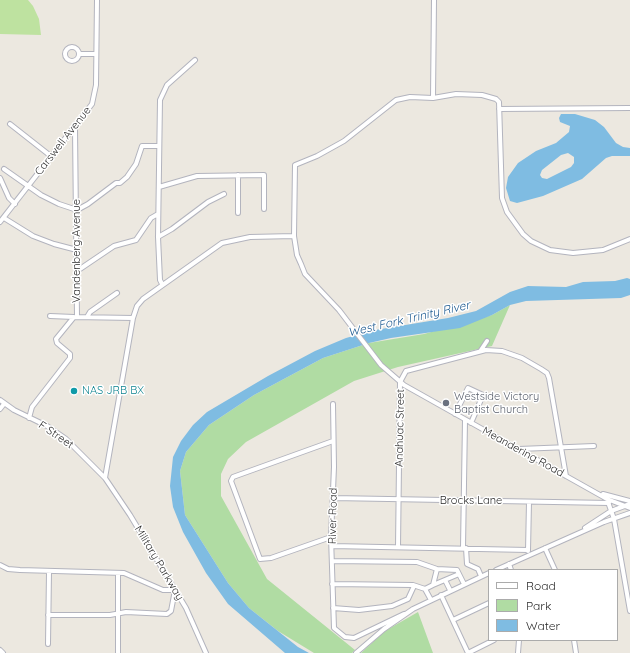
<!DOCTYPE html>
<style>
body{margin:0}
#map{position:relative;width:630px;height:653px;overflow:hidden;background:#ece8e0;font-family:Quicksand,sans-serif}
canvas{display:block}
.legend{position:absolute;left:488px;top:569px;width:130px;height:72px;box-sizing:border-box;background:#fff;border:1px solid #ababab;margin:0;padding:5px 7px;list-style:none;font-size:12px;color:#2c2c2c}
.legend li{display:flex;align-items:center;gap:8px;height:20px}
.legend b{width:20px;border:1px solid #ababab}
</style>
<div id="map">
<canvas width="630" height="653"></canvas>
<ul class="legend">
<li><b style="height:5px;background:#fff"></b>Road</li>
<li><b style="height:11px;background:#b0dca3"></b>Park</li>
<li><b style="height:11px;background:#7fbce2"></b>Water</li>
</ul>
</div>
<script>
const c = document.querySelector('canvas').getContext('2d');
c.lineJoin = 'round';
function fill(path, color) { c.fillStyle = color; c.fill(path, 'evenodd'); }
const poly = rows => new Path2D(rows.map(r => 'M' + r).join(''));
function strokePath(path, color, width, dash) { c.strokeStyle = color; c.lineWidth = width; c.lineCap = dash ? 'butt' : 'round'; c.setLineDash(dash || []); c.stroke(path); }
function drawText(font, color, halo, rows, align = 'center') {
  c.font = font + ' Quicksand,sans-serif'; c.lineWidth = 3; c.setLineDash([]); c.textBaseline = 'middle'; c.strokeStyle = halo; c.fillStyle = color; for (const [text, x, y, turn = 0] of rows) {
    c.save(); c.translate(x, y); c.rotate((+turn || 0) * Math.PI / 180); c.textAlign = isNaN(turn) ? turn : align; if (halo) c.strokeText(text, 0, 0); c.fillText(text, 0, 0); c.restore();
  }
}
const green = poly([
 [510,305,492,346,398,367,354,381,246,442,228,459,221,474,221,496,267,579,355,650,352,653,314,653,278,631,249,608,228,583,185,515,180,471,186,452,209,425,254,395,323,358,369,343,424,334,492,315],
 [418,612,433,653,361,653,385,631]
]);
const pitch = poly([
 [0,0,28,0,33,6,39,19,41,35,0,34]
]);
const water = poly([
 [561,114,575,114,595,120,604,127,616,143,623,147,630,148,630,156,612,156,606,158,582,179,543,196,517,203,510,201,506,188,508,177,518,163,536,151,556,143,569,132,570,126,560,122,559,118],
 [568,153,574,157,574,163,571,167,547,179,542,178,540,175,542,170,561,155],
 [627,278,630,279,630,295,621,298,526,301,510,305,492,315,460,328,391,338,369,343,323,358,254,395,209,425,186,452,180,471,185,515,228,583,249,608,298,647,309,653,285,653,228,604,206,573,183,532,173,507,170,486,173,457,181,441,193,425,207,412,268,376,315,351,346,338,375,330,448,318,476,311,510,292,528,286,566,287,583,282,615,281]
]);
const minor = poly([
 '65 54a7 7 0 1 1 14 0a7 7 0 1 1-14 0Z',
 [79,54,96,54],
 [433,98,434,0],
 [499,109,630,108],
 [10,124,52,157],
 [75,128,77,317],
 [4,169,41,195,59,204,77,210,88,204,116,183,120,183,127,177,136,164,142,146,159,146],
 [0,178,9,198,15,204],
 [159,187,197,176,264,175,264,209],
 [238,213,238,175],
 [4,218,33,236,54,244,77,250],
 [0,222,92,104,96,85,97,0],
 [158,237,172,229,208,202,224,194],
 [630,239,603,250,573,253,550,250,531,241,523,234,507,212,502,198,499,102,496,99,482,95,456,94,433,98,410,97,396,100,344,141,317,156,295,165,294,236,297,255,301,264,305,274,339,310,381,365,404,385,607,499,630,508],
 [77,271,114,246,136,240,151,218,158,214],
 [162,284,160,280,158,237,160,100,167,85,195,60],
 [50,316,74,317],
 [87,317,90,312,117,293],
 [481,350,487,341],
 [0,400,14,410,47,426,66,439,105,478,130,515,186,608,206,653],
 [333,404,334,467,331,537,334,628,345,637,354,638,404,614],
 [0,409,4,404],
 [455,414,468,388,483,395,471,423],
 [29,418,32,407,70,358,70,354,57,343,56,339,74,317,133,318],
 [519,449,594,446],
 [105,478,133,318,137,306,143,299,222,243,250,237,294,236],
 [603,494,630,501],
 [333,498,609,503],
 [608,502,614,519,630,611],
 [585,528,611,511,630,504],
 [331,537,271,558,260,559,231,481,233,477,333,441],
 [332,546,528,550],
 [398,547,400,382,406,371,486,350,502,351,522,358,541,369,547,373,549,378,566,476],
 [463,548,465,420],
 [466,548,467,564,478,569,481,576],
 [545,548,555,570],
 [528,551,529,502],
 [332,561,417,562,437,569,457,570,464,584],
 [509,564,511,570],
 [0,565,8,569,20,570,124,573,163,590,175,590,171,611,167,614,126,612,110,615,48,615],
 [496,570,604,522,630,513],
 [118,573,118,653],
 [445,580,450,590],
 [332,584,413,585,425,589,431,600],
 [433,585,459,574],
 [425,589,433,585,437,569],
 [441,595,468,653],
 [333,608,359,610,392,606,408,599,414,586],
 [453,620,489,603],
 [574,640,576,653],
 [48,644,49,572],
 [0,650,3,653],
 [356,653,384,629,413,609,489,573],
 [468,653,494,640],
 [518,653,519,640]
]);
const markers = [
 [74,391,4,"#0f9aa8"],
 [446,403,4,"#6b7280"]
];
const streetNames = [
 ["Carswell Avenue",63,141,-52],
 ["Vandenberg Avenue",77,251,-90],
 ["Anahuac Street",400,428,-89],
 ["F Street",56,435,34],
 ["Meandering Road",523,452,29],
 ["Brocks Lane",471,501],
 ["River Road",333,516,-89],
 ["Military Parkway",159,563,59]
];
const cultureNames = [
 ["NAS JRB BX",82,391]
];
const worshipNames = [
 ["Westside Victory",454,397],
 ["Baptist Church",454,410]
];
const waterNames = [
 ["West Fork Trinity River",409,319,-13]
];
fill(green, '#b0dca3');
fill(pitch, '#bee2a0');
fill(water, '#7fbce2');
strokePath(minor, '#b3b4be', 6);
strokePath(minor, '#fff', 4);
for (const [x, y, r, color] of markers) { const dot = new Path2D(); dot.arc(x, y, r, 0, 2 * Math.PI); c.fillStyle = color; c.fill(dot); strokePath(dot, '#fff', 1.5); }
drawText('11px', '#2c2c2c', '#fff', streetNames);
drawText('11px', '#0d838f', '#fff', cultureNames, 'left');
drawText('11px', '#5b616d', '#fff', worshipNames, 'left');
drawText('italic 12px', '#1d5a90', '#fff', waterNames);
</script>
